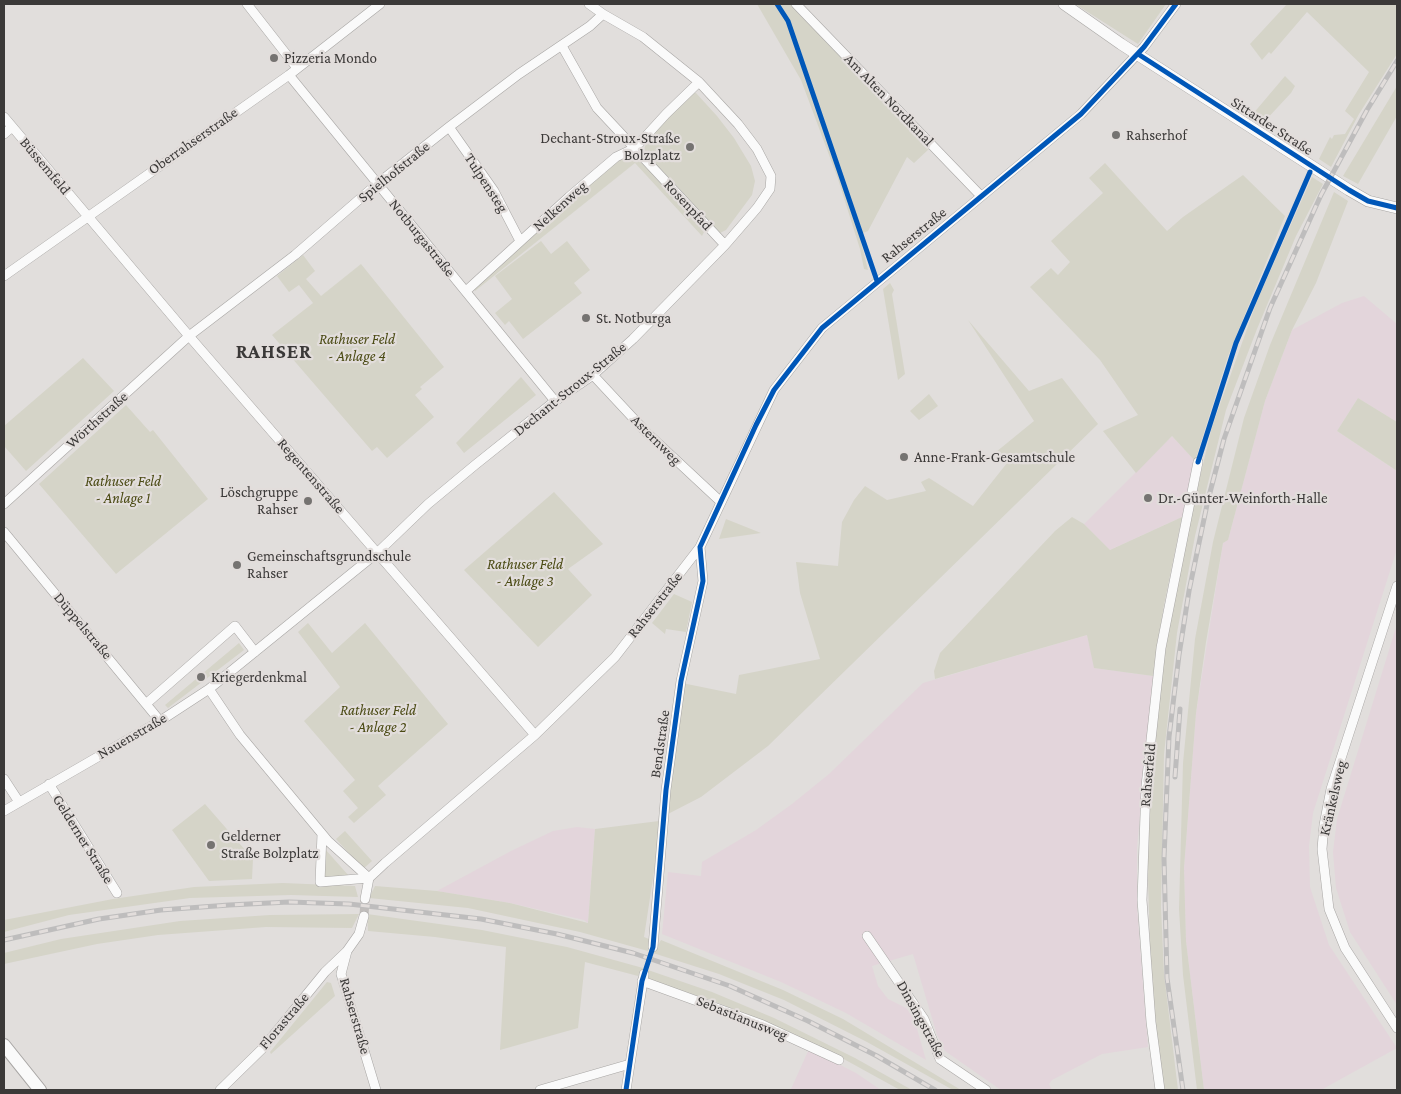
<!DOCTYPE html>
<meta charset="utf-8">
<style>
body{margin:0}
#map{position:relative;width:1401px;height:1094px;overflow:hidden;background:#e1dedc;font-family:"Crimson Pro",serif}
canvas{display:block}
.frame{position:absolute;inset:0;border:5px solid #3b3938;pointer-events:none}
</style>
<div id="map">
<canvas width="1401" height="1094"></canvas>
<div class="frame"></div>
</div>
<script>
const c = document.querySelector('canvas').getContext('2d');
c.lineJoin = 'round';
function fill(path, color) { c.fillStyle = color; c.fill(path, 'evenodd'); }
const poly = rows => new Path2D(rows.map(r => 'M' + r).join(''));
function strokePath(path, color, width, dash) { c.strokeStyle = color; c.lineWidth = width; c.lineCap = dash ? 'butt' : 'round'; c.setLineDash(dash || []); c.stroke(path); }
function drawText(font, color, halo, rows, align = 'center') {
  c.font = font + ' "Crimson Pro",serif'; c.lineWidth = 4.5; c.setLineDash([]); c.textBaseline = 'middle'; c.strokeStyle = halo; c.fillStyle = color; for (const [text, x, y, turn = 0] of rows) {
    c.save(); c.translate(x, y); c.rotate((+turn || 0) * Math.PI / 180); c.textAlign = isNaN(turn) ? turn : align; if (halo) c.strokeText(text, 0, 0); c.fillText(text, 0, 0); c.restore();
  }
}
const commercial = poly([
 [1364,296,1397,324,1397,422,1358,398,1337,431,1397,471,1397,549,1313,813,1309,846,1310,887,1329,945,1397,1048,1321,1090,1204,1090,1186,941,1184,868,1196,713,1223,543,1228,540,1265,401,1292,330,1342,303],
 [1172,436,1195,461,1182,517,1110,550,1084,524],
 [1397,624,1397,1005,1350,932,1336,888,1333,852,1337,819],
 [1087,635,1095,668,1153,676,1137,847,1137,907,1148,1047,1102,1054,1052,1080,1049,1084,1052,1090,1001,1090,945,1051,937,1035,913,954,872,966,878,986,888,999,906,1008,914,1018,926,1060,846,1013,781,982,662,934,668,872,701,876,702,862,756,830,792,804,829,774,923,683],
 [577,827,595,829,588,923,584,920,510,903,437,891,511,851,553,831],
 [809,1049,856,1073,881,1090,787,1090,791,1089]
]);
const green = poly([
 [757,4,790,4,929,149,914,163,907,157,868,231,863,233,860,238,868,270,864,269,860,249,838,179,801,80],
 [1075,4,1166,4,1138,44],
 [1287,4,1397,4,1397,54,1359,114,1331,167,1319,159,1330,137,1332,139,1334,135,1345,134,1354,119,1345,111,1369,72,1307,12,1271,54,1269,52,1262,60,1250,44],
 [1285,76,1295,86,1291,93,1264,122,1252,115],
 [1397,86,1397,116,1358,184,1343,176],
 [693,93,696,93,717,116,734,138,751,166,755,181,752,195,726,230,720,233,715,230,677,186,647,157,644,149,648,138],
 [629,156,641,159,705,230,702,236,635,163,475,291,474,289,586,186,618,160],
 [1105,163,1167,231,1183,217,1243,175,1285,216,1228,356,1195,461,1172,436,1136,473,1103,431,1138,415,1100,360,1030,287,1051,268,1058,275,1070,262,1051,241,1103,193,1089,178],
 [1312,177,1323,184,1296,236,1257,329,1226,410,1195,536,1177,633,1164,754,1161,907,1164,974,1178,1090,1164,1090,1155,1023,1150,946,1147,846,1153,755,1168,625,1190,518,1212,427,1257,301],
 [1334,192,1348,201,1316,283,1292,330,1265,401,1228,540,1223,543,1206,642,1196,713,1184,868,1186,941,1204,1090,1197,1090,1183,975,1179,909,1183,763,1195,639,1213,542,1244,418,1270,345],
 [541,241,551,254,567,241,590,270,574,283,582,293,523,339,509,321,505,325,495,313,512,299,495,276],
 [303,255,315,271,306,279,321,296,361,264,444,367,420,387,422,389,415,395,434,417,387,458,377,447,372,451,272,335,313,303,299,285,289,292,277,276],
 [890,283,894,290,892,294,905,374,898,380,883,289],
 [968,320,1029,391,1062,378,1098,424,768,746,701,797,666,815,682,683,736,694,739,675,820,659,800,593,796,562,838,566,842,522,854,500,865,486,887,500,926,491,921,482,929,478,973,506,1007,463,996,452,1034,421],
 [83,358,114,391,26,471,4,446,4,426],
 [521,377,536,395,464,453,456,443],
 [929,394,938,406,919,420,910,411],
 [1358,398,1397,422,1397,471,1337,431],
 [126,405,150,432,153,430,208,499,116,574,39,484],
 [554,492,603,544,568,569,592,595,538,647,464,570],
 [1072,517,1084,524,1110,550,1182,517,1164,605,1153,676,1094,668,1087,635,935,679,934,671,940,653,1055,531],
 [726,519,761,533,719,539],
 [674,594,692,602,686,632,666,629,665,634,652,623],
 [308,623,332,653,365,623,448,724,378,786,386,795,354,823,348,817,358,808,343,791,355,780,304,721,340,687,298,632],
 [239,643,244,650,168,708,165,705],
 [205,804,253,859,252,879,209,881,172,830],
 [659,821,659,839,644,937,649,939,648,951,580,932,468,908,369,898,375,886,437,891,510,903,588,923,595,829],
 [345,831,372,861,363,869,336,839],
 [325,849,349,876,349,878,324,877],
 [283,883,355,886,358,897,291,895,190,898,69,915,4,932,4,920,113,899,194,887],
 [359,914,352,928,266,927,158,935,97,944,4,964,4,953,8,952,61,939,180,921,270,915],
 [367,914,482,930,567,947,643,968,638,976,585,962,578,1028,500,1050,506,947,435,937,368,931],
 [661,940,783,990,843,1019,961,1090,953,1090,867,1042,784,1000,719,974,653,953],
 [648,970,712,992,774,1018,855,1058,912,1090,900,1090,831,1052,764,1022,711,1000,647,980],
 [327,982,331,983,335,996,271,1054,270,1052]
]);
const minorTunnel = poly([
 [364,916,365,899]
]);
const minor = poly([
 [247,4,297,68],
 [796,4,981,196],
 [562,46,597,108,725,245],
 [289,75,555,401],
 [4,117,189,336,535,735],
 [449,127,494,191,520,241],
 [4,134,12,127],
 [4,276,289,75,380,4],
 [466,291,569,197,616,157,635,148,666,114,699,82],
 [593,375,647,433,721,502],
 [4,504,189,336,295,255,377,184,449,127,519,74,590,26,603,14],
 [4,532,160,721],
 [1397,586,1331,789,1324,825,1322,849,1329,909,1345,948,1397,1028],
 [209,689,240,735,328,841,369,878],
 [147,703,235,626,255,652],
 [4,779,19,802],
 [49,784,117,893],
 [4,811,160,721,209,689,378,552,428,504,475,465,555,401,593,375,633,339,725,245,757,208,770,189,771,176,757,149,738,124,699,82,643,37,603,14,589,4],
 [322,834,320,882,369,878],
 [365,899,369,878,385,863,535,735,615,657,700,547,774,390,822,328,1081,114,1144,47,1176,4],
 [364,916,359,934,347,951,341,974,376,1090],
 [867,936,924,1019,940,1059,986,1090],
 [653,947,666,790,681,681,703,581,700,547],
 [642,981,763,1025,839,1060],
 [220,1090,263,1048,325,972,347,951],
 [540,1090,630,1064],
 [626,1090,644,974],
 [1160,1090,1151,1022,1142,900,1146,786,1161,648,1198,462]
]);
const tertiary = poly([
 [1064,4,1121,44,1349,190,1368,201,1397,208]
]);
const secondary = poly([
 [4,1045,40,1090]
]);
const rail = poly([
 [1175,777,1180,709],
 [4,940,99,919,161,910,229,905,289,902,349,904,481,919,557,934,633,953,730,986,808,1021,877,1056,935,1090],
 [1183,1090,1167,978,1164,858,1169,737,1179,655,1189,591,1208,500,1224,439,1270,308,1321,195,1367,110,1397,61]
]);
const cycleway = poly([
 [777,4,788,21,877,281],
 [1138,54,1349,190,1368,201,1397,208],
 [1198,462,1236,343,1310,172],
 [626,1090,642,981,653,947,666,790,681,681,703,581,700,547,756,425,774,390,822,328,1081,114,1144,47,1176,4]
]);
const markers = [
 [274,58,5,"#757371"],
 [1116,135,5,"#757371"],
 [690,147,5,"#757371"],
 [586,318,5,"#757371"],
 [904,457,5,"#757371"],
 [1148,498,5,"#757371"],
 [308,501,5,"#757371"],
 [237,565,5,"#757371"],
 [201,677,5,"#757371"],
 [211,845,5,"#757371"]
];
const poiNames = [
 ["Pizzeria Mondo",284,58],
 ["Rahserhof",1126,135],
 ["Dechant-Stroux-Straße",680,138,"right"],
 ["Bolzplatz",680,155,"right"],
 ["St. Notburga",596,318],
 ["Anne-Frank-Gesamtschule",914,457],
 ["Löschgruppe",298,492,"right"],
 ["Rahser",298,509,"right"],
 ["Dr.-Günter-Weinforth-Halle",1158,498],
 ["Gemeinschaftsgrundschule",247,556],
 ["Rahser",247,573],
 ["Kriegerdenkmal",211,677],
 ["Gelderner",221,836],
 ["Straße Bolzplatz",221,853]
];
const streetNames = [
 ["Am Alten Nordkanal",889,100,46],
 ["Sittarder Straße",1272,126,33],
 ["Oberrahserstraße",193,141,-35],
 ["Büssemfeld",45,166,50],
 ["Spielhofstraße",394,172,-39],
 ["Tulpensteg",486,183,57],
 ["Rosenpfad",688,205,47],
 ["Nelkenweg",560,206,-42],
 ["Rahserstraße",914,235,-39],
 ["Notburgastraße",422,238,51],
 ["Dechant-Stroux-Straße",570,389,-39],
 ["Wörthstraße",97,420,-42],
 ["Asternweg",656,440,45],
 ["Regentenstraße",311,476,49],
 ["Rahserstraße",655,605,-52],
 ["Düppelstraße",83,626,50],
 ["Nauenstraße",132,736,-30],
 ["Bendstraße",660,744,-82],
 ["Rahserfeld",1148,775,-85],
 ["Kränkelsweg",1333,798,-77],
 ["Gelderner Straße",83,839,58],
 ["Rahserstraße",355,1016,74],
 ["Sebastianusweg",742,1018,22],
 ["Dinsingstraße",921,1019,61],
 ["Florastraße",284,1021,-50]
];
const parkNames = [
 ["Rathuser Feld",357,339],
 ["- Anlage 4",357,356],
 ["Rathuser Feld",123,481],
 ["- Anlage 1",123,498],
 ["Rathuser Feld",525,564],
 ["- Anlage 3",525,581],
 ["Rathuser Feld",378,710],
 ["- Anlage 2",378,727]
];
const districtNames = [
 ["RAHSER",274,352]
];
fill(commercial, '#e3d5db');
fill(green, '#d5d4c8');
strokePath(minorTunnel, '#c0bdbb', 9, [9, 4.5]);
strokePath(minor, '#a8a6a4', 10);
strokePath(tertiary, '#a8a6a4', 12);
strokePath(secondary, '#a8a6a4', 14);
strokePath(minor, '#fafafa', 9);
strokePath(tertiary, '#fafafa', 11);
strokePath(secondary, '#fafafa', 12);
strokePath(rail, '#bebdbd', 5);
strokePath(rail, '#e2dddb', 3, [9]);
strokePath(cycleway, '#0057b8', 5);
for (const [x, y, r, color] of markers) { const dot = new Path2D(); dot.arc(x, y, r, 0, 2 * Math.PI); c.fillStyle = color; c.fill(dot); strokePath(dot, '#e2dddb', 2); }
drawText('15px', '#3b3938', '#e2dddb', poiNames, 'left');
drawText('15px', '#3b3938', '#e2dddb', streetNames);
drawText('italic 15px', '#4a4a13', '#e2dddb', parkNames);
c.letterSpacing = '1px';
drawText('bold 20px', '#3b3938', '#e2dddb', districtNames);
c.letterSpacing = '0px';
</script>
